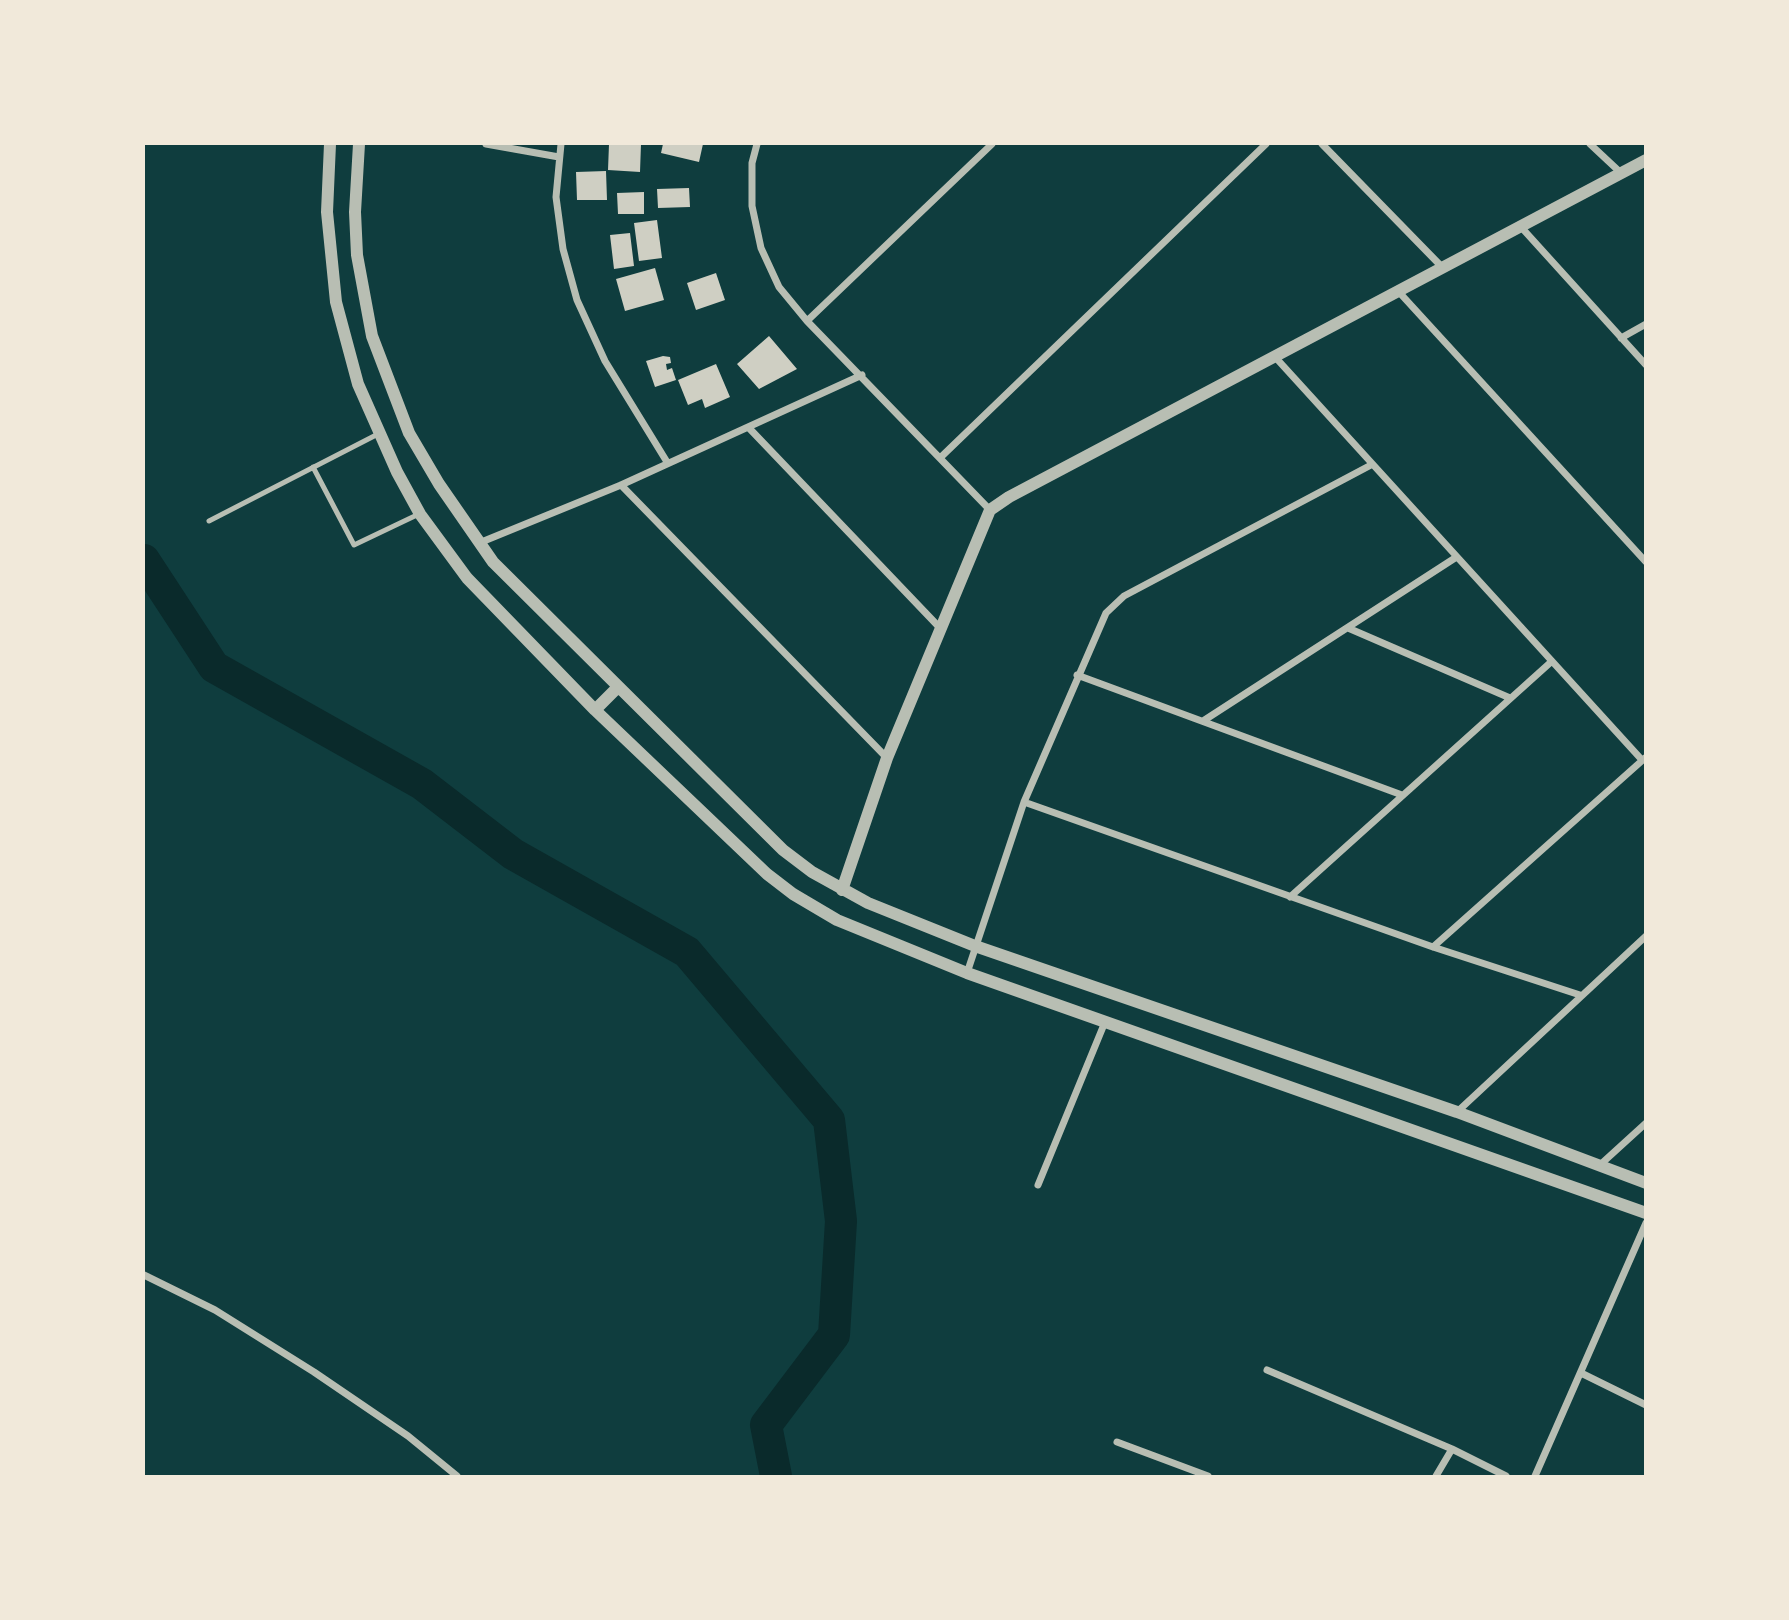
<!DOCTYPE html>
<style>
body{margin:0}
#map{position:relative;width:1789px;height:1620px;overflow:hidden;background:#0f3d3e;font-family:Rubik,sans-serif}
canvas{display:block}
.frame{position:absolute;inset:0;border:145px solid #f1e9da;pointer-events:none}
</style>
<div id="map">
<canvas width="1789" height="1620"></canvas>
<div class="frame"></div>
</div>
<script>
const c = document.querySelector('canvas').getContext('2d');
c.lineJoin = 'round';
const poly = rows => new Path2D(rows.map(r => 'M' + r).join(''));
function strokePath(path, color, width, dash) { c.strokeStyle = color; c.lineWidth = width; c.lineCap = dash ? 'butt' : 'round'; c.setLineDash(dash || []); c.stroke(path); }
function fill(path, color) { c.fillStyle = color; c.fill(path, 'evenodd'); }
const river = poly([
 [144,560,214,667,422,784,513,854,687,952,829,1120,841,1221,834,1335,766,1425,776,1476]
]);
const building = poly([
 [609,144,641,144,640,172,608,170],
 [663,144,703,144,699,162,661,153],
 [606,171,607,200,577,200,576,172],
 [689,188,690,207,658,208,657,189],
 [644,192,644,214,618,214,617,193],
 [657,220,662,258,639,261,634,223],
 [630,233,634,266,614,269,610,235],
 [655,268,664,300,625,311,616,279],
 [716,273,725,300,696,310,687,283],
 [769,336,797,369,759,389,737,364],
 [663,356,670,357,671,363,666,364,667,370,672,368,676,380,655,387,646,361],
 [716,364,730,397,705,408,702,399,688,405,678,380]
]);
const service = poly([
 [313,467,354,545,419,514],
 [209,521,380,433]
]);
const minor = poly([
 [486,144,559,157],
 [561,144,556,197,563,249,577,300,605,361,667,462],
 [757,144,752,163,752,206,761,248,779,287,807,321,990,510],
 [1322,144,1442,267],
 [1590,144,1621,173],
 [1521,227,1646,365],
 [1398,291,1646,562],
 [807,321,992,144],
 [1621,338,1646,324],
 [1276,358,1642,760],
 [749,428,940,628],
 [941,457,1266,144],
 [621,485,887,758],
 [479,543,621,485,862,375],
 [1348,628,1510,698],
 [1077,675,1402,795],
 [1203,721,1455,558],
 [1024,802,1433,947,1580,995],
 [1290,897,1551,662],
 [1433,947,1645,758],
 [967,973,1024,802,1106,613,1124,596,1371,465],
 [1457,1112,1646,936],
 [1601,1164,1646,1123],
 [1038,1185,1105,1022],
 [144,1275,215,1310,314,1372,408,1436,457,1476],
 [1267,1370,1452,1449,1506,1476],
 [1581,1373,1646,1405],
 [1117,1442,1208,1476],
 [1436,1476,1452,1449],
 [1535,1476,1646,1223]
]);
const tertiary = poly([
 [330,144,327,212,336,302,358,384,397,472,420,514,467,578,595,710,767,874,793,894,837,920,967,973,1646,1213],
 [359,144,355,212,357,255,372,336,409,433,439,484,493,562,783,850,812,872,868,903,975,946,1457,1112,1646,1183],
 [595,710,617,688],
 [842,890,887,758,990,510,1009,497,1646,160]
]);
strokePath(river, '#0a2a2b', 32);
fill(building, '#cfcfc3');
strokePath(service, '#b8beb3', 5);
strokePath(minor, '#b8beb3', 7);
strokePath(tertiary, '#b8beb3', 12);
</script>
